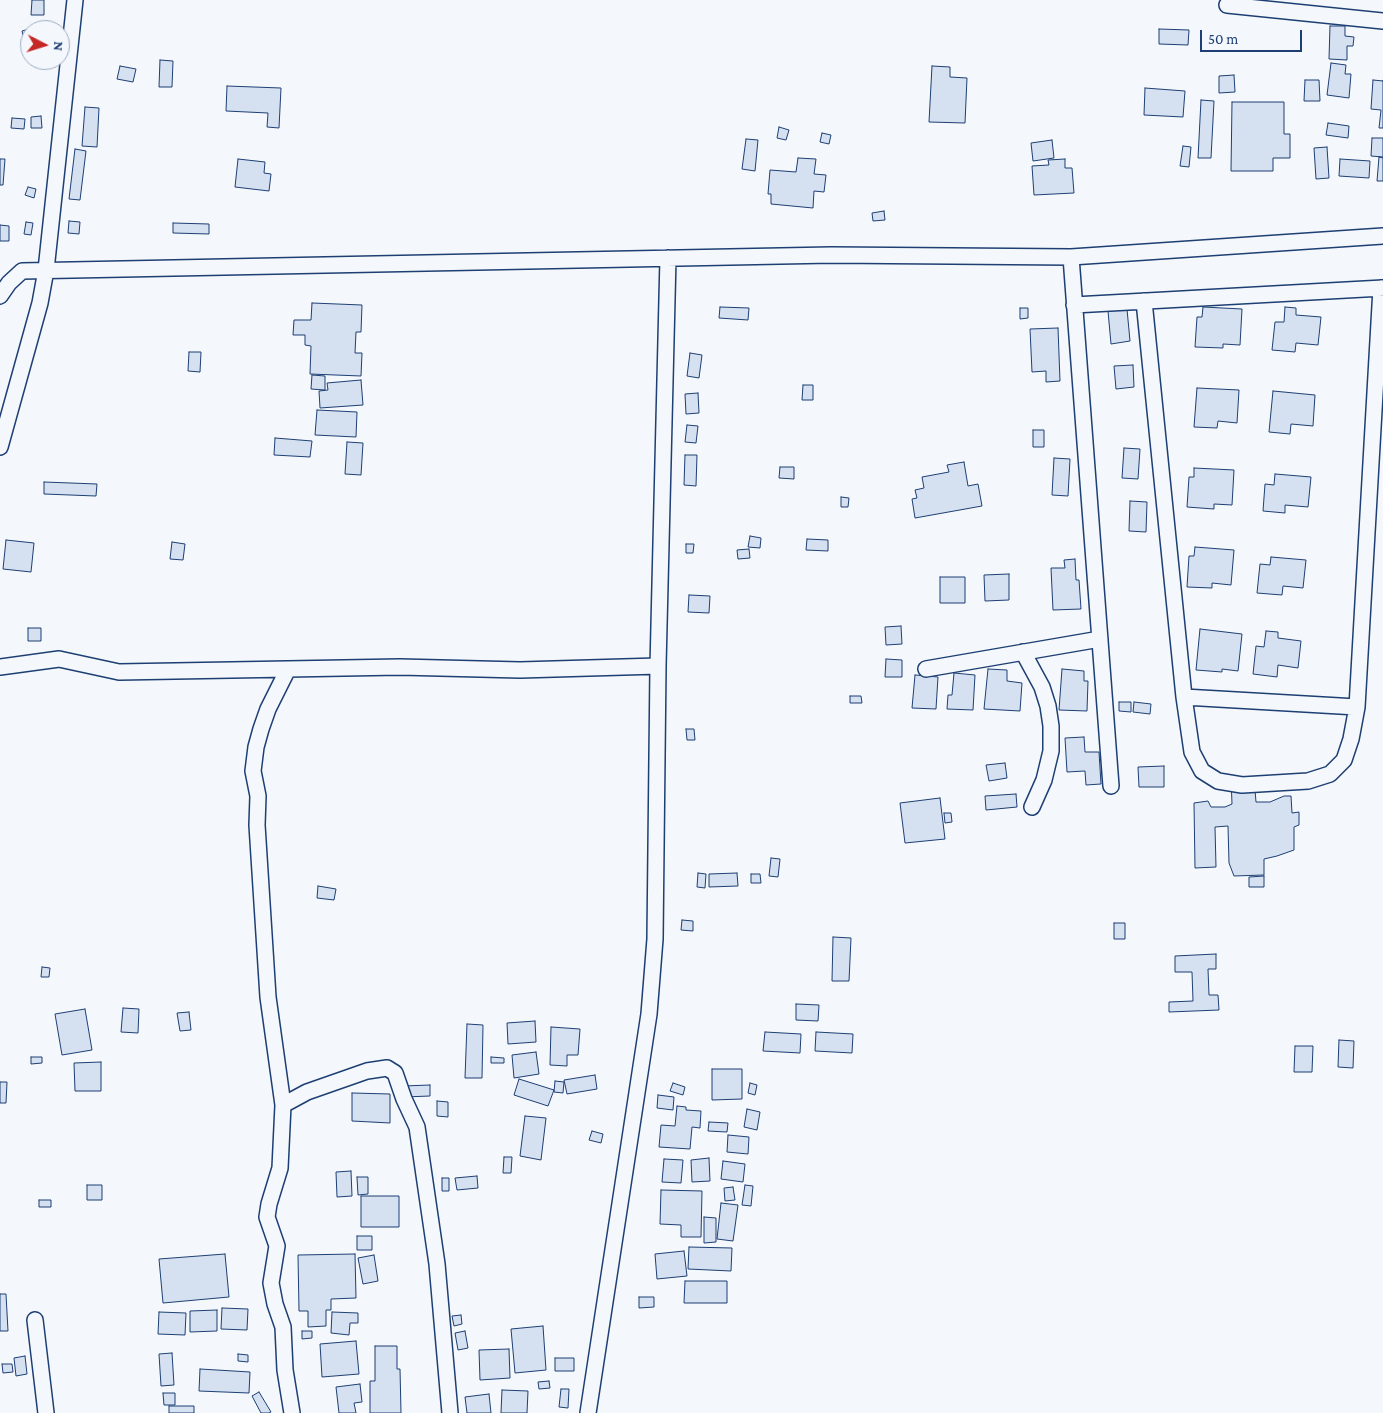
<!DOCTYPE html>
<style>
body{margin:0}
#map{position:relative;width:1383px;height:1413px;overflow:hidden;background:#f4f7fb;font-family:"Crimson Pro",serif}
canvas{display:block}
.north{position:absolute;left:20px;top:20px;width:50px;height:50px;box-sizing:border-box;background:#f4f7fb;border:1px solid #9eadc5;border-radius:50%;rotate:95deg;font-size:14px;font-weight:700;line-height:20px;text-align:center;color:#1d3f73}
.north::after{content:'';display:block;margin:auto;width:18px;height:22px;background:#c62828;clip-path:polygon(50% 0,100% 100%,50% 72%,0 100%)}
.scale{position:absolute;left:1200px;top:30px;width:102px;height:22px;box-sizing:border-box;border:2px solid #1d3f73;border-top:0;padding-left:6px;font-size:15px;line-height:18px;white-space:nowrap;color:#1d3f73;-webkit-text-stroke:4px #f4f7fb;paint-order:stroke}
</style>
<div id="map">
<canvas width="1383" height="1413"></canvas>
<div class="north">N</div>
<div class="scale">50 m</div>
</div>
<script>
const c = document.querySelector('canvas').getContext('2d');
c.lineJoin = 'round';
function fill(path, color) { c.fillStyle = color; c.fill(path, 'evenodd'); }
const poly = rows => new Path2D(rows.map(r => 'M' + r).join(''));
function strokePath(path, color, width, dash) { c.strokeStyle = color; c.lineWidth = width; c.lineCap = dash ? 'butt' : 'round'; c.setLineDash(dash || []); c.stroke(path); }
const building = poly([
 [32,0,44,0,44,15,31,15,32,0],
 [40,26,41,30,30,30,30,48,26,49,22,31,40,26],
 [1330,26,1345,26,1345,36,1354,37,1353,46,1347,46,1347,60,1329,59,1330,26],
 [1159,29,1189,30,1188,45,1159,44,1159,29],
 [160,60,173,61,172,87,159,87,160,60],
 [1331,63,1346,65,1345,74,1351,74,1349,98,1327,95,1331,63],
 [120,66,136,69,133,82,117,79,120,66],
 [932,66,950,67,950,77,967,78,965,123,929,122,932,66],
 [1234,75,1235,92,1219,93,1219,76,1234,75],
 [1305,80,1319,80,1320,101,1304,101,1305,80],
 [1373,80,1383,81,1383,80,1383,128,1379,128,1381,110,1371,109,1373,80],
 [227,86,281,88,279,128,267,127,268,113,226,111,227,86],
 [1145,88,1185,91,1183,117,1144,115,1145,88],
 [1201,100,1214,101,1211,158,1198,158,1201,100],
 [1232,102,1284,102,1284,134,1290,134,1290,158,1273,158,1273,171,1231,171,1232,102],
 [85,107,99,108,97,147,82,146,85,107],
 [41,116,42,128,31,128,31,117,41,116],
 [12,118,25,119,24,129,11,128,12,118],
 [1328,123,1349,126,1348,138,1326,135,1328,123],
 [779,127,789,130,786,140,777,138,779,127],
 [822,133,831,135,829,144,820,142,822,133],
 [1372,138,1383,138,1383,157,1371,156,1372,138],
 [746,139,758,140,755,171,742,169,746,139],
 [1052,140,1054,158,1033,161,1031,143,1052,140],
 [1183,146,1191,147,1189,167,1180,166,1183,146],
 [1327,147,1329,178,1316,179,1314,148,1327,147],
 [75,149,86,151,80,200,69,199,75,149],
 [1379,157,1383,158,1383,181,1377,181,1379,157],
 [798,158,816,159,814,174,826,175,824,192,814,191,813,208,771,204,771,194,768,194,770,170,796,172,798,158],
 [0,159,5,159,3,185,0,185,0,159],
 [238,159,265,162,264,173,271,174,269,191,235,187,238,159],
 [1065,159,1065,168,1072,168,1074,193,1034,195,1032,166,1049,165,1048,160,1065,159],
 [1340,159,1370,161,1369,178,1339,176,1340,159],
 [28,187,36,189,34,198,25,195,28,187],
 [884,211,885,220,873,221,872,213,884,211],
 [69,221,80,222,79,234,68,233,69,221],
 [26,222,33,223,31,235,24,234,26,222],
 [173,223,209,224,209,234,173,233,173,223],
 [0,225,9,226,9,241,0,241,0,225],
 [312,303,362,305,361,332,356,332,355,353,362,353,361,376,310,374,311,346,305,345,305,335,293,335,294,320,311,320,312,303],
 [720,307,749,308,748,320,719,318,720,307],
 [1203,307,1242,309,1240,345,1223,344,1223,348,1195,347,1197,317,1202,317,1203,307],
 [1285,307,1296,308,1296,315,1321,317,1318,345,1296,343,1295,352,1272,350,1275,322,1284,322,1285,307],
 [1020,308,1028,308,1028,318,1020,319,1020,308],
 [1127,309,1130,341,1111,344,1108,311,1127,309],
 [1058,328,1060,381,1046,382,1046,371,1032,372,1030,329,1058,328],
 [189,352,201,352,200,372,188,371,189,352],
 [690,353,702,355,699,378,687,376,690,353],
 [1133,365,1134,387,1116,389,1114,366,1133,365],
 [312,375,325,376,325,390,311,389,312,375],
 [361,380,363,405,320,408,319,391,328,390,327,383,361,380],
 [803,385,813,385,813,400,802,400,803,385],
 [1197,388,1239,390,1237,423,1218,421,1217,428,1194,427,1197,388],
 [1273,391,1315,395,1313,426,1291,424,1290,434,1269,432,1273,391],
 [698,393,699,413,686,414,685,394,698,393],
 [317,410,357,412,356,437,315,435,317,410],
 [687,425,698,426,696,443,685,442,687,425],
 [1033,430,1044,430,1044,447,1033,447,1033,430],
 [275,438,312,441,310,457,274,455,275,438],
 [347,442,363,443,361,475,345,474,347,442],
 [1124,448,1140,449,1138,479,1122,478,1124,448],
 [685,455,697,455,696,486,684,485,685,455],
 [1054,458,1070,459,1068,496,1052,495,1054,458],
 [964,462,968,486,978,484,982,506,915,518,912,499,917,498,915,490,924,488,922,477,949,472,947,465,964,462],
 [780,467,794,467,794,479,779,478,780,467],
 [1194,468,1234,470,1232,505,1214,504,1214,509,1187,507,1189,477,1194,477,1194,468],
 [1275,474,1311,477,1308,507,1285,505,1285,513,1263,511,1265,484,1274,485,1275,474],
 [44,482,97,484,96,496,44,494,44,482],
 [841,497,849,498,848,507,841,507,841,497],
 [1130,501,1147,502,1146,532,1129,531,1130,501],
 [750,536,761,538,760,548,748,547,750,536],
 [807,539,828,540,828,551,806,550,807,539],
 [6,540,34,543,31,572,3,569,6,540],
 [172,542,185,544,183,560,170,559,172,542],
 [686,544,694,544,693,553,686,553,686,544],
 [1195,547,1234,550,1231,585,1212,583,1212,588,1187,587,1189,556,1194,556,1195,547],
 [749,549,750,558,738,559,737,550,749,549],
 [1271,557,1306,560,1303,588,1283,586,1282,595,1257,593,1260,564,1270,565,1271,557],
 [1075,559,1076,580,1079,580,1081,609,1053,610,1051,568,1065,568,1064,560,1075,559],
 [1009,574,1009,600,985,601,984,575,1009,574],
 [940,577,965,577,965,603,940,603,940,577],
 [689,595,710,596,709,613,688,612,689,595],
 [901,626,902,644,886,645,885,627,901,626],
 [28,628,41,628,41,641,28,641,28,628],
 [1200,629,1242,634,1238,671,1222,669,1222,672,1196,670,1200,629],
 [1266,631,1278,632,1278,638,1301,641,1298,668,1278,665,1277,677,1253,674,1256,646,1264,647,1266,631],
 [886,659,902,660,902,677,885,677,886,659],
 [988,669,1007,670,1007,681,1022,683,1020,711,984,709,988,669],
 [1062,669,1084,671,1084,681,1088,681,1087,711,1059,710,1062,669],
 [954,673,975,675,973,710,947,709,948,695,952,695,954,673],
 [915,675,938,677,936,709,912,708,915,675],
 [850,696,861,696,862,703,850,703,850,696],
 [1119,702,1131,702,1131,712,1119,711,1119,702],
 [1134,702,1151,704,1150,714,1133,712,1134,702],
 [686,729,694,729,695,740,687,740,686,729],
 [1084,737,1085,752,1099,752,1101,784,1086,785,1085,771,1067,772,1065,738,1084,737],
 [1005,763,1007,778,989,781,986,765,1005,763],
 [1164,766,1164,787,1139,787,1138,767,1164,766],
 [1254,778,1256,802,1270,802,1284,796,1291,796,1292,813,1299,812,1299,825,1294,827,1294,850,1277,856,1264,859,1264,875,1234,876,1229,863,1228,826,1215,827,1216,867,1195,868,1194,803,1208,801,1211,807,1225,807,1232,804,1231,779,1254,778],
 [1016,794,1017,807,986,810,985,796,1016,794],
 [940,798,945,839,905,843,900,803,940,798],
 [944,813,951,813,952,822,945,823,944,813],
 [771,858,780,859,778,877,769,876,771,858],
 [698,873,706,874,705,888,697,887,698,873],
 [737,873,738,886,709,887,709,874,737,873],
 [751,874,760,874,761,883,751,883,751,874],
 [1264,876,1264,887,1249,887,1249,877,1264,876],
 [318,886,336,889,334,900,317,898,318,886],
 [682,920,693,921,693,931,681,930,682,920],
 [1114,923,1125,923,1125,939,1114,939,1114,923],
 [833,937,851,938,849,981,832,981,833,937],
 [1216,954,1216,969,1208,969,1209,995,1218,995,1219,1010,1169,1012,1169,1002,1193,1001,1192,972,1175,972,1175,956,1216,954],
 [42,967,50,968,49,977,41,977,42,967],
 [796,1004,819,1005,818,1021,796,1020,796,1004],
 [123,1008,139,1009,138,1033,121,1032,123,1008],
 [85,1009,92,1050,62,1055,55,1014,85,1009],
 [189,1012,191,1030,180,1031,177,1013,189,1012],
 [535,1021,536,1042,508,1044,507,1023,535,1021],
 [467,1024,483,1025,482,1078,465,1078,467,1024],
 [551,1027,580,1029,578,1055,567,1055,567,1066,550,1065,551,1027],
 [765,1032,801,1034,800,1053,763,1051,765,1032],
 [816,1032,853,1034,852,1053,815,1051,816,1032],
 [1339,1040,1354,1041,1353,1068,1338,1067,1339,1040],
 [1295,1046,1313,1046,1312,1072,1294,1072,1295,1046],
 [536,1052,539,1074,514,1078,512,1055,536,1052],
 [31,1057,42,1057,42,1063,31,1064,31,1057],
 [491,1057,504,1058,504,1063,491,1063,491,1057],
 [101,1062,101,1091,75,1091,74,1063,101,1062],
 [712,1069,742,1069,742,1099,712,1100,712,1069],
 [595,1075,597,1089,567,1094,564,1080,595,1075],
 [519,1079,554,1090,548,1106,514,1095,519,1079],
 [555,1081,564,1082,563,1093,554,1092,555,1081],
 [0,1082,7,1082,6,1103,0,1103,0,1082],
 [673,1083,685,1087,683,1095,670,1091,673,1083],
 [750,1083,757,1085,755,1095,748,1093,750,1083],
 [430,1085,430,1096,404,1097,403,1086,430,1085],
 [352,1093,390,1094,390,1123,352,1121,352,1093],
 [658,1095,674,1097,673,1110,657,1108,658,1095],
 [437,1101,448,1102,448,1117,437,1116,437,1101],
 [677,1106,686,1107,686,1110,701,1111,700,1128,692,1127,690,1149,659,1147,661,1125,675,1126,677,1106],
 [747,1109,760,1112,757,1130,744,1127,747,1109],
 [525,1116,546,1118,541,1160,520,1156,525,1116],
 [709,1122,728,1123,727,1132,708,1131,709,1122],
 [592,1131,603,1134,601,1143,589,1140,592,1131],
 [728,1135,749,1137,748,1154,727,1152,728,1135],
 [504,1157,512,1157,511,1173,503,1173,504,1157],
 [709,1158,710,1181,692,1182,691,1160,709,1158],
 [664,1159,683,1160,681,1183,662,1182,664,1159],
 [723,1161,745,1164,743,1182,721,1179,723,1161],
 [351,1171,352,1196,337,1197,336,1172,351,1171],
 [477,1176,478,1188,457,1190,455,1178,477,1176],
 [357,1177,368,1177,368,1194,358,1195,357,1177],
 [442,1178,449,1178,449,1191,442,1191,442,1178],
 [87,1185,102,1185,102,1200,87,1200,87,1185],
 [745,1185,753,1186,751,1206,742,1205,745,1185],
 [733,1187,735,1200,725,1201,724,1188,733,1187],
 [661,1190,702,1191,701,1237,681,1237,681,1225,660,1224,661,1190],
 [361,1196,399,1196,399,1227,361,1227,361,1196],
 [39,1200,51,1200,51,1207,39,1207,39,1200],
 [721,1203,738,1205,733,1241,717,1239,721,1203],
 [704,1217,716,1218,716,1242,704,1243,704,1217],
 [357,1236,372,1236,372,1250,357,1250,357,1236],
 [689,1247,732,1248,731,1271,688,1269,689,1247],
 [684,1251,687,1276,657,1279,655,1254,684,1251],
 [225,1254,229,1297,163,1303,159,1259,225,1254],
 [355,1254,356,1298,331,1299,331,1310,326,1310,326,1326,308,1327,308,1311,299,1311,298,1255,355,1254],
 [374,1255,378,1281,363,1284,358,1258,374,1255],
 [685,1281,727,1281,727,1303,684,1303,685,1281],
 [0,1294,6,1294,8,1331,0,1331,0,1294],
 [639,1297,654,1297,654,1307,639,1308,639,1297],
 [222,1308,248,1309,247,1330,221,1329,222,1308],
 [217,1310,217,1331,190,1332,190,1311,217,1310],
 [159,1312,186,1313,185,1335,158,1334,159,1312],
 [332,1312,358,1313,358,1323,350,1323,349,1335,331,1333,332,1312],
 [461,1315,462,1324,454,1326,452,1316,461,1315],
 [543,1326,546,1370,515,1373,511,1329,543,1326],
 [302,1331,312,1331,312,1338,302,1339,302,1331],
 [465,1331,468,1348,458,1350,455,1333,465,1331],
 [356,1341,359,1374,322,1377,320,1344,356,1341],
 [375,1346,397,1346,397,1369,400,1369,401,1413,370,1413,370,1381,375,1381,375,1346],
 [509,1349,510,1378,480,1380,479,1350,509,1349],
 [172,1353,174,1385,161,1386,159,1354,172,1353],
 [238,1354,248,1355,248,1362,238,1361,238,1354],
 [25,1356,27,1374,16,1376,14,1358,25,1356],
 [555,1358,574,1358,574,1371,555,1371,555,1358],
 [2,1364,12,1364,13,1372,3,1373,2,1364],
 [200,1369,250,1372,249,1393,199,1391,200,1369],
 [549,1381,550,1388,539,1389,538,1382,549,1381],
 [360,1384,362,1402,354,1403,356,1413,339,1413,336,1387,360,1384],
 [561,1389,569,1389,568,1408,559,1407,561,1389],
 [502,1390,528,1391,527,1413,501,1413,502,1390],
 [259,1392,271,1412,269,1413,261,1413,252,1396,259,1392],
 [163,1393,175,1393,175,1405,164,1405,163,1393],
 [489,1394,491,1413,467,1413,465,1397,489,1394],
 [169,1406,194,1406,194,1413,169,1413,169,1406]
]);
const minor = poly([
 [1227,5,1383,21],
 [1071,257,1111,786],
 [0,296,9,283,22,271,831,255,1071,257,1383,236],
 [1144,301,1184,697,1192,752,1202,771,1218,781,1242,785,1308,781,1330,774,1344,760,1351,739,1357,707,1381,288],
 [1074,305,1383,288],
 [0,447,40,303,46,270,75,0],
 [1023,652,1042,687,1048,706,1051,726,1051,751,1044,780,1032,807],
 [0,667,59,659,119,672,400,667,520,670,658,666],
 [288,669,268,709,261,729,256,747,253,771,258,796,257,825,268,997,283,1105,280,1168,269,1204,267,1217,277,1246,271,1283,275,1304,283,1327,285,1370,292,1413],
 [926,669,1100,639],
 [1184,697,1357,707],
 [283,1105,307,1092,367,1071,387,1068,395,1073,404,1099,417,1127,437,1264,450,1413],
 [35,1320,46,1413],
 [588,1413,649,1014,655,939,658,666,668,258]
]);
fill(building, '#d5e0f0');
strokePath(building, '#1d3f73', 1);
strokePath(minor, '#1d3f73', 18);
strokePath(minor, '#f4f7fb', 15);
</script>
